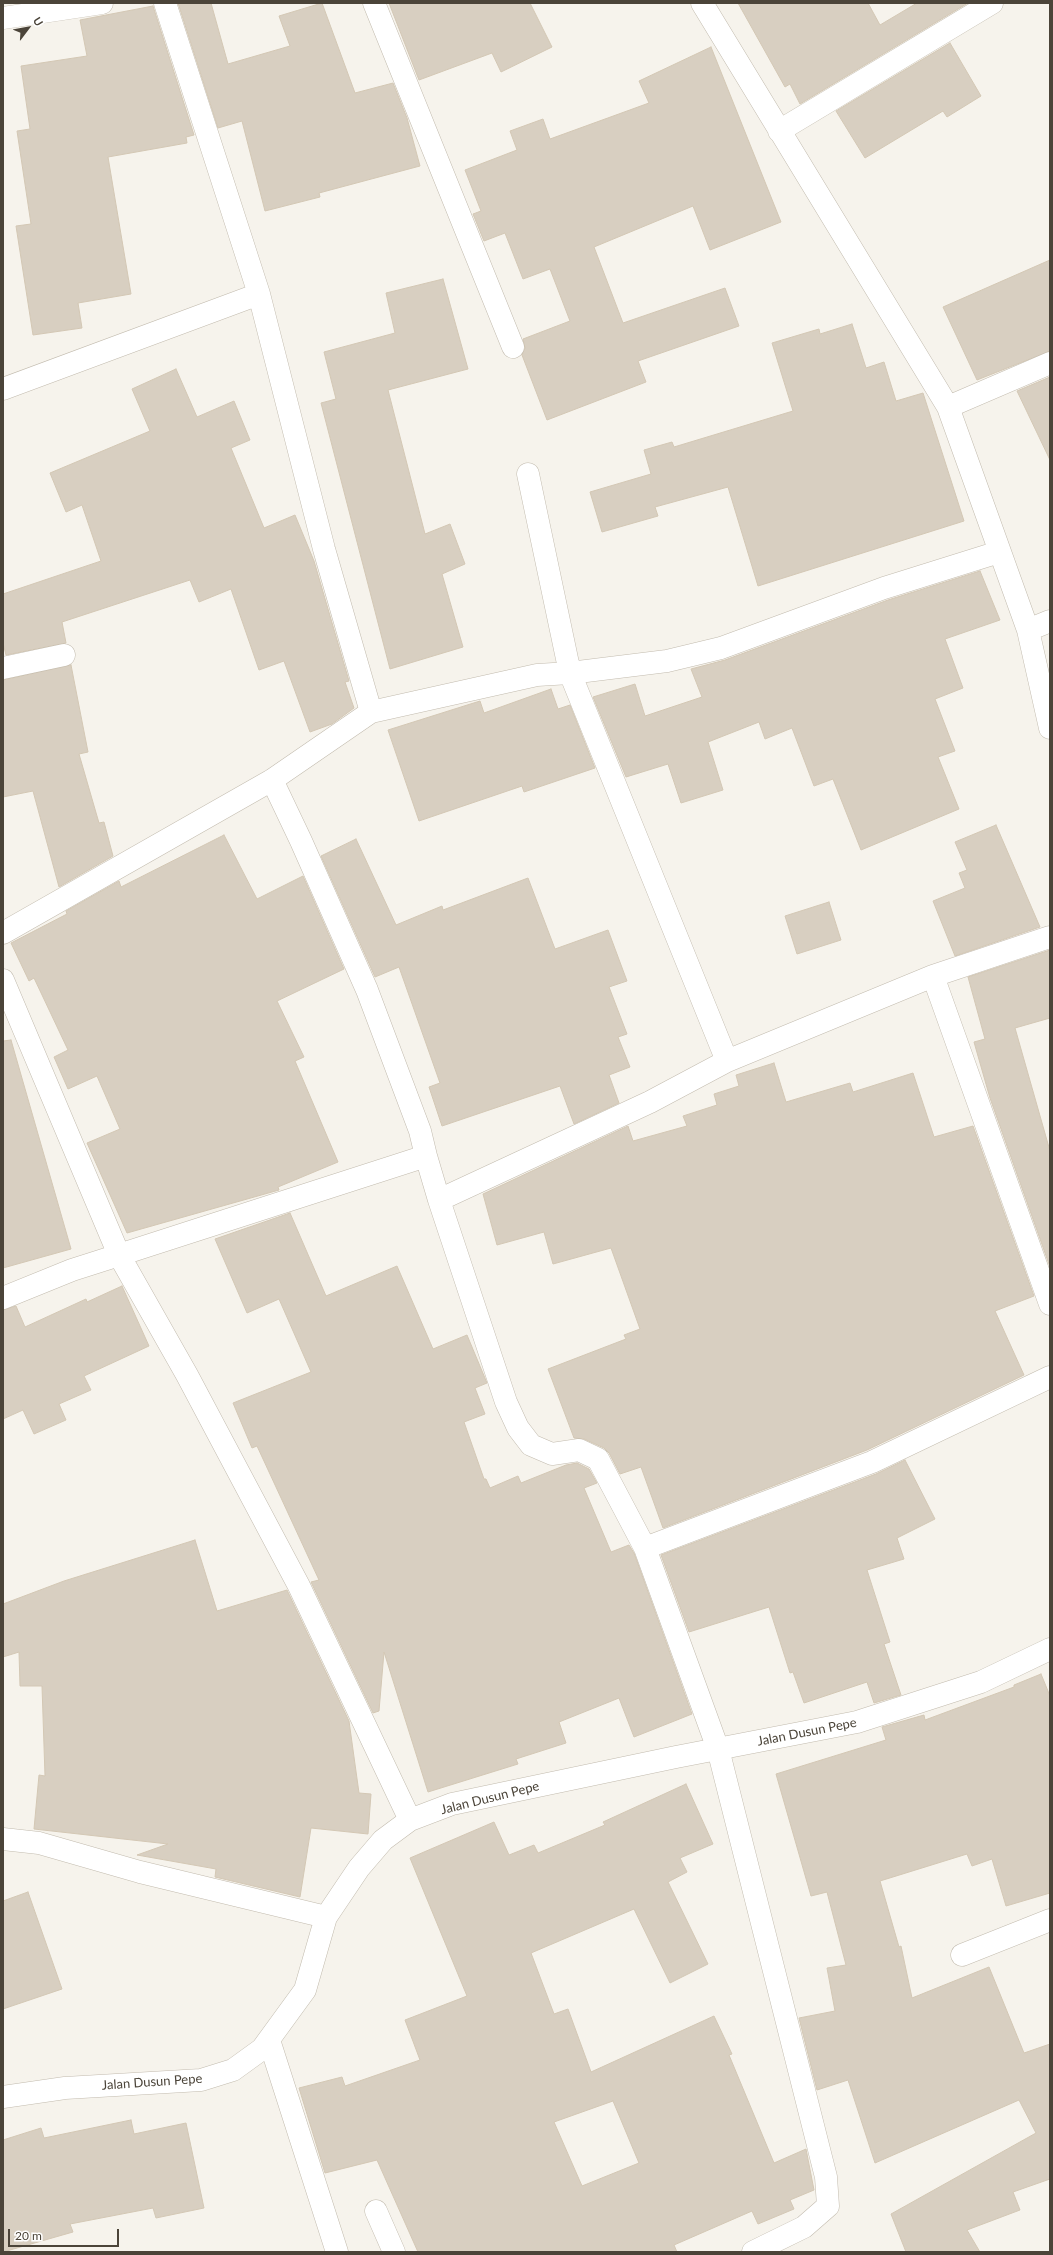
<!DOCTYPE html>
<style>
body{margin:0}
#map{position:relative;width:1053px;height:2255px;overflow:hidden;background:#f6f3ec;font-family:Lato,sans-serif}
canvas{display:block}
.frame{position:absolute;inset:0;border:4px solid #4b4439;pointer-events:none}
.north{position:absolute;left:8px;top:8px;width:40px;height:40px;-webkit-text-stroke:3px #fff;paint-order:stroke;rotate:58deg;font-size:11px;font-weight:700;line-height:16px;text-align:center;color:#4b4439}
.north::after{content:'';display:block;margin:auto;width:14px;height:18px;background:#4b4439;clip-path:polygon(50% 0,100% 100%,50% 72%,0 100%)}
.scale{position:absolute;left:8px;top:2229px;width:111px;height:18px;box-sizing:border-box;border:2px solid #4b4439;border-top:0;padding-left:5px;font-size:12px;line-height:14px;white-space:nowrap;color:#4b4439;-webkit-text-stroke:3px #fff;paint-order:stroke}
</style>
<div id="map">
<canvas width="1053" height="2255"></canvas>
<div class="frame"></div>
<div class="north">U</div>
<div class="scale">20 m</div>
</div>
<script>
const c = document.querySelector('canvas').getContext('2d');
c.lineJoin = 'round';
function fill(path, color) { c.fillStyle = color; c.fill(path, 'evenodd'); }
const poly = rows => new Path2D(rows.map(r => 'M' + r).join(''));
function strokePath(path, color, width, dash) { c.strokeStyle = color; c.lineWidth = width; c.lineCap = dash ? 'butt' : 'round'; c.setLineDash(dash || []); c.stroke(path); }
function drawText(font, color, halo, rows, align = 'center') {
  c.font = font + ' Lato,sans-serif'; c.lineWidth = 4; c.setLineDash([]); c.textBaseline = 'middle'; c.strokeStyle = halo; c.fillStyle = color; for (const [text, x, y, turn = 0] of rows) {
    c.save(); c.translate(x, y); c.rotate((+turn || 0) * Math.PI / 180); c.textAlign = isNaN(turn) ? turn : align; if (halo) c.strokeText(text, 0, 0); c.fillText(text, 0, 0); c.restore();
  }
}
const building = poly([
 [178,3,211,3,228,64,290,46,279,16,322,3,355,93,393,83,407,118,420,166,319,193,320,197,265,211,242,121,218,128,178,3],
 [389,3,530,3,552,47,501,72,492,53,419,80,389,3],
 [738,3,868,3,880,25,917,3,968,3,800,104,790,84,785,87,738,3],
 [153,6,194,135,186,137,187,143,108,157,131,294,78,303,82,328,33,335,16,226,31,224,17,131,30,129,21,66,87,56,80,20,153,6],
 [950,43,981,96,947,117,943,111,865,158,836,111,950,43],
 [711,47,781,222,710,250,693,206,594,247,623,323,725,288,739,326,638,361,646,382,547,420,522,355,525,348,523,339,570,321,550,269,523,279,505,233,484,241,473,214,481,211,465,170,517,150,510,131,543,119,550,139,649,103,639,81,711,47],
 [1050,260,1050,351,977,380,943,307,1050,260],
 [443,279,468,369,388,390,425,534,450,524,465,564,442,574,463,647,390,669,321,403,336,399,324,352,395,333,386,293,443,279],
 [852,324,866,368,884,362,896,401,923,393,964,521,758,586,728,487,655,507,658,516,602,532,590,492,651,474,644,450,672,442,674,447,793,411,772,343,819,329,820,334,852,324],
 [176,369,197,417,234,401,250,440,231,448,264,528,295,515,314,561,349,681,345,682,354,708,332,724,310,732,284,661,259,670,231,589,199,602,190,580,62,622,66,643,6,655,3,643,3,594,101,561,82,505,66,512,50,473,150,431,132,389,176,369],
 [1050,377,1050,460,1017,391,1050,377],
 [980,571,1000,620,945,639,963,688,935,699,955,751,938,757,959,809,861,850,833,779,814,786,792,728,765,739,759,722,708,742,723,790,681,803,668,764,626,777,593,697,635,684,645,716,702,697,691,669,725,660,888,600,980,571],
 [71,665,88,752,79,754,99,823,104,822,113,856,59,887,33,791,3,797,3,680,71,665],
 [551,689,558,709,570,705,595,768,524,792,522,786,419,821,388,730,480,701,484,713,551,689],
 [996,825,1040,927,955,956,933,901,965,888,959,873,967,870,955,842,996,825],
 [224,835,257,899,303,876,344,969,277,1001,304,1057,295,1061,338,1162,278,1187,279,1190,127,1233,87,1143,120,1129,97,1076,68,1089,54,1057,68,1050,34,978,29,981,11,943,67,914,66,911,119,881,121,887,224,835],
 [356,839,396,925,442,906,443,910,528,878,555,949,608,930,627,981,609,987,627,1034,618,1037,630,1067,609,1075,619,1103,574,1124,560,1086,442,1126,429,1087,440,1083,399,967,375,977,321,856,356,839],
 [829,902,841,940,797,954,785,916,829,902],
 [1050,950,1050,1018,1015,1028,1050,1151,1050,1267,990,1098,974,1042,985,1039,968,977,1050,950],
 [11,1040,71,1249,3,1268,3,1041,11,1040],
 [774,1063,786,1102,850,1083,853,1092,913,1073,934,1137,973,1126,1034,1296,995,1311,1024,1375,867,1450,663,1528,641,1467,620,1474,609,1453,604,1448,584,1439,574,1438,548,1369,626,1339,624,1335,640,1329,611,1248,553,1264,544,1232,497,1245,483,1194,628,1126,633,1141,687,1126,683,1116,717,1105,714,1094,739,1086,736,1075,774,1063],
 [290,1213,326,1296,397,1266,433,1349,467,1335,487,1383,475,1388,485,1414,464,1422,484,1479,486,1479,490,1488,518,1476,521,1483,566,1465,577,1463,589,1469,597,1483,584,1488,611,1552,629,1545,634,1553,692,1714,634,1737,619,1698,559,1722,566,1743,516,1759,518,1764,428,1792,384,1652,379,1711,373,1713,311,1582,319,1580,257,1446,252,1448,233,1403,311,1372,279,1299,247,1313,215,1239,290,1213],
 [122,1286,149,1346,84,1376,91,1390,59,1404,66,1420,34,1434,23,1410,3,1419,3,1310,16,1306,25,1327,86,1299,87,1302,122,1286],
 [905,1460,935,1519,897,1538,904,1559,867,1570,890,1642,884,1644,901,1695,874,1703,867,1682,804,1703,793,1672,790,1673,769,1607,689,1632,661,1555,876,1474,905,1460],
 [195,1540,217,1611,287,1590,349,1721,359,1793,371,1794,368,1834,311,1828,300,1897,215,1877,216,1869,137,1855,168,1844,34,1829,39,1775,45,1776,42,1686,20,1686,19,1652,3,1657,3,1604,64,1581,195,1540],
 [1041,1674,1050,1696,1050,1893,1006,1906,992,1859,972,1866,967,1854,880,1881,899,1947,901,1946,912,1998,989,1967,1024,2053,1050,2044,1050,2179,1013,2192,1020,2210,967,2230,980,2252,906,2252,891,2214,1036,2133,1019,2100,875,2163,848,2080,817,2090,799,2018,835,2011,827,1968,846,1965,827,1892,811,1896,776,1774,886,1740,882,1727,924,1715,925,1720,1014,1687,1014,1685,1041,1674],
 [686,1784,713,1844,680,1858,687,1872,668,1882,708,1964,670,1983,634,1909,531,1953,554,2014,568,2009,591,2072,714,2016,732,2054,729,2055,774,2163,806,2149,814,2190,790,2200,794,2209,758,2224,752,2211,674,2245,677,2252,418,2252,377,2160,325,2173,299,2088,342,2077,345,2086,420,2060,405,2020,467,1996,410,1858,494,1822,509,1855,534,1845,538,1853,605,1825,603,1822,686,1784],
 [613,2101,639,2163,582,2186,554,2122,613,2101],
 [28,1892,62,1989,3,2009,3,1901,28,1892],
 [131,2120,134,2134,186,2123,204,2208,156,2218,153,2208,70,2224,73,2232,3,2252,3,2140,41,2128,44,2138,131,2120]
]);
const minor = poly([
 [165,3,259,294,324,549,371,712],
 [374,3,513,347],
 [702,3,948,407,1028,630,1050,728],
 [3,18,102,3],
 [779,131,992,3],
 [3,389,259,294],
 [948,407,1050,363],
 [528,474,570,673,727,1061],
 [1028,630,1050,621],
 [3,668,64,655],
 [272,780,301,841,367,990,420,1131,426,1156,119,1255,187,1375,299,1586,410,1820],
 [3,933,272,780,371,712,537,675,570,673,667,661,721,648,884,588,999,552],
 [933,976,1050,1304],
 [3,980,119,1255,72,1270,3,1298],
 [426,1156,439,1200,650,1102,727,1061,933,976,1050,937],
 [439,1200,506,1402,518,1428,531,1445,552,1454,579,1450,598,1459,645,1548,718,1749,826,2177,828,2206,804,2227,753,2252],
 [645,1548,872,1462,1050,1377],
 [3,1839,39,1843,140,1872,326,1917],
 [962,1955,1050,1920],
 [269,2040,337,2252],
 [3,2097,65,2088,201,2080,233,2070,262,2049,305,1990,326,1917,359,1868,383,1840,410,1820,452,1804,676,1757,857,1722,981,1682,1050,1649],
 [376,2211,394,2252]
]);
const streetNames = [
 ["Jalan Dusun Pepe",807,1732,-11],
 ["Jalan Dusun Pepe",490,1798,-14],
 ["Jalan Dusun Pepe",152,2082,-4]
];
fill(building, '#d8cfc1');
strokePath(building, '#d3c7b4', 1);
strokePath(minor, '#c2bbae', 23);
strokePath(minor, '#fff', 22);
drawText('13px', '#4b4439', '#fff', streetNames);
</script>
